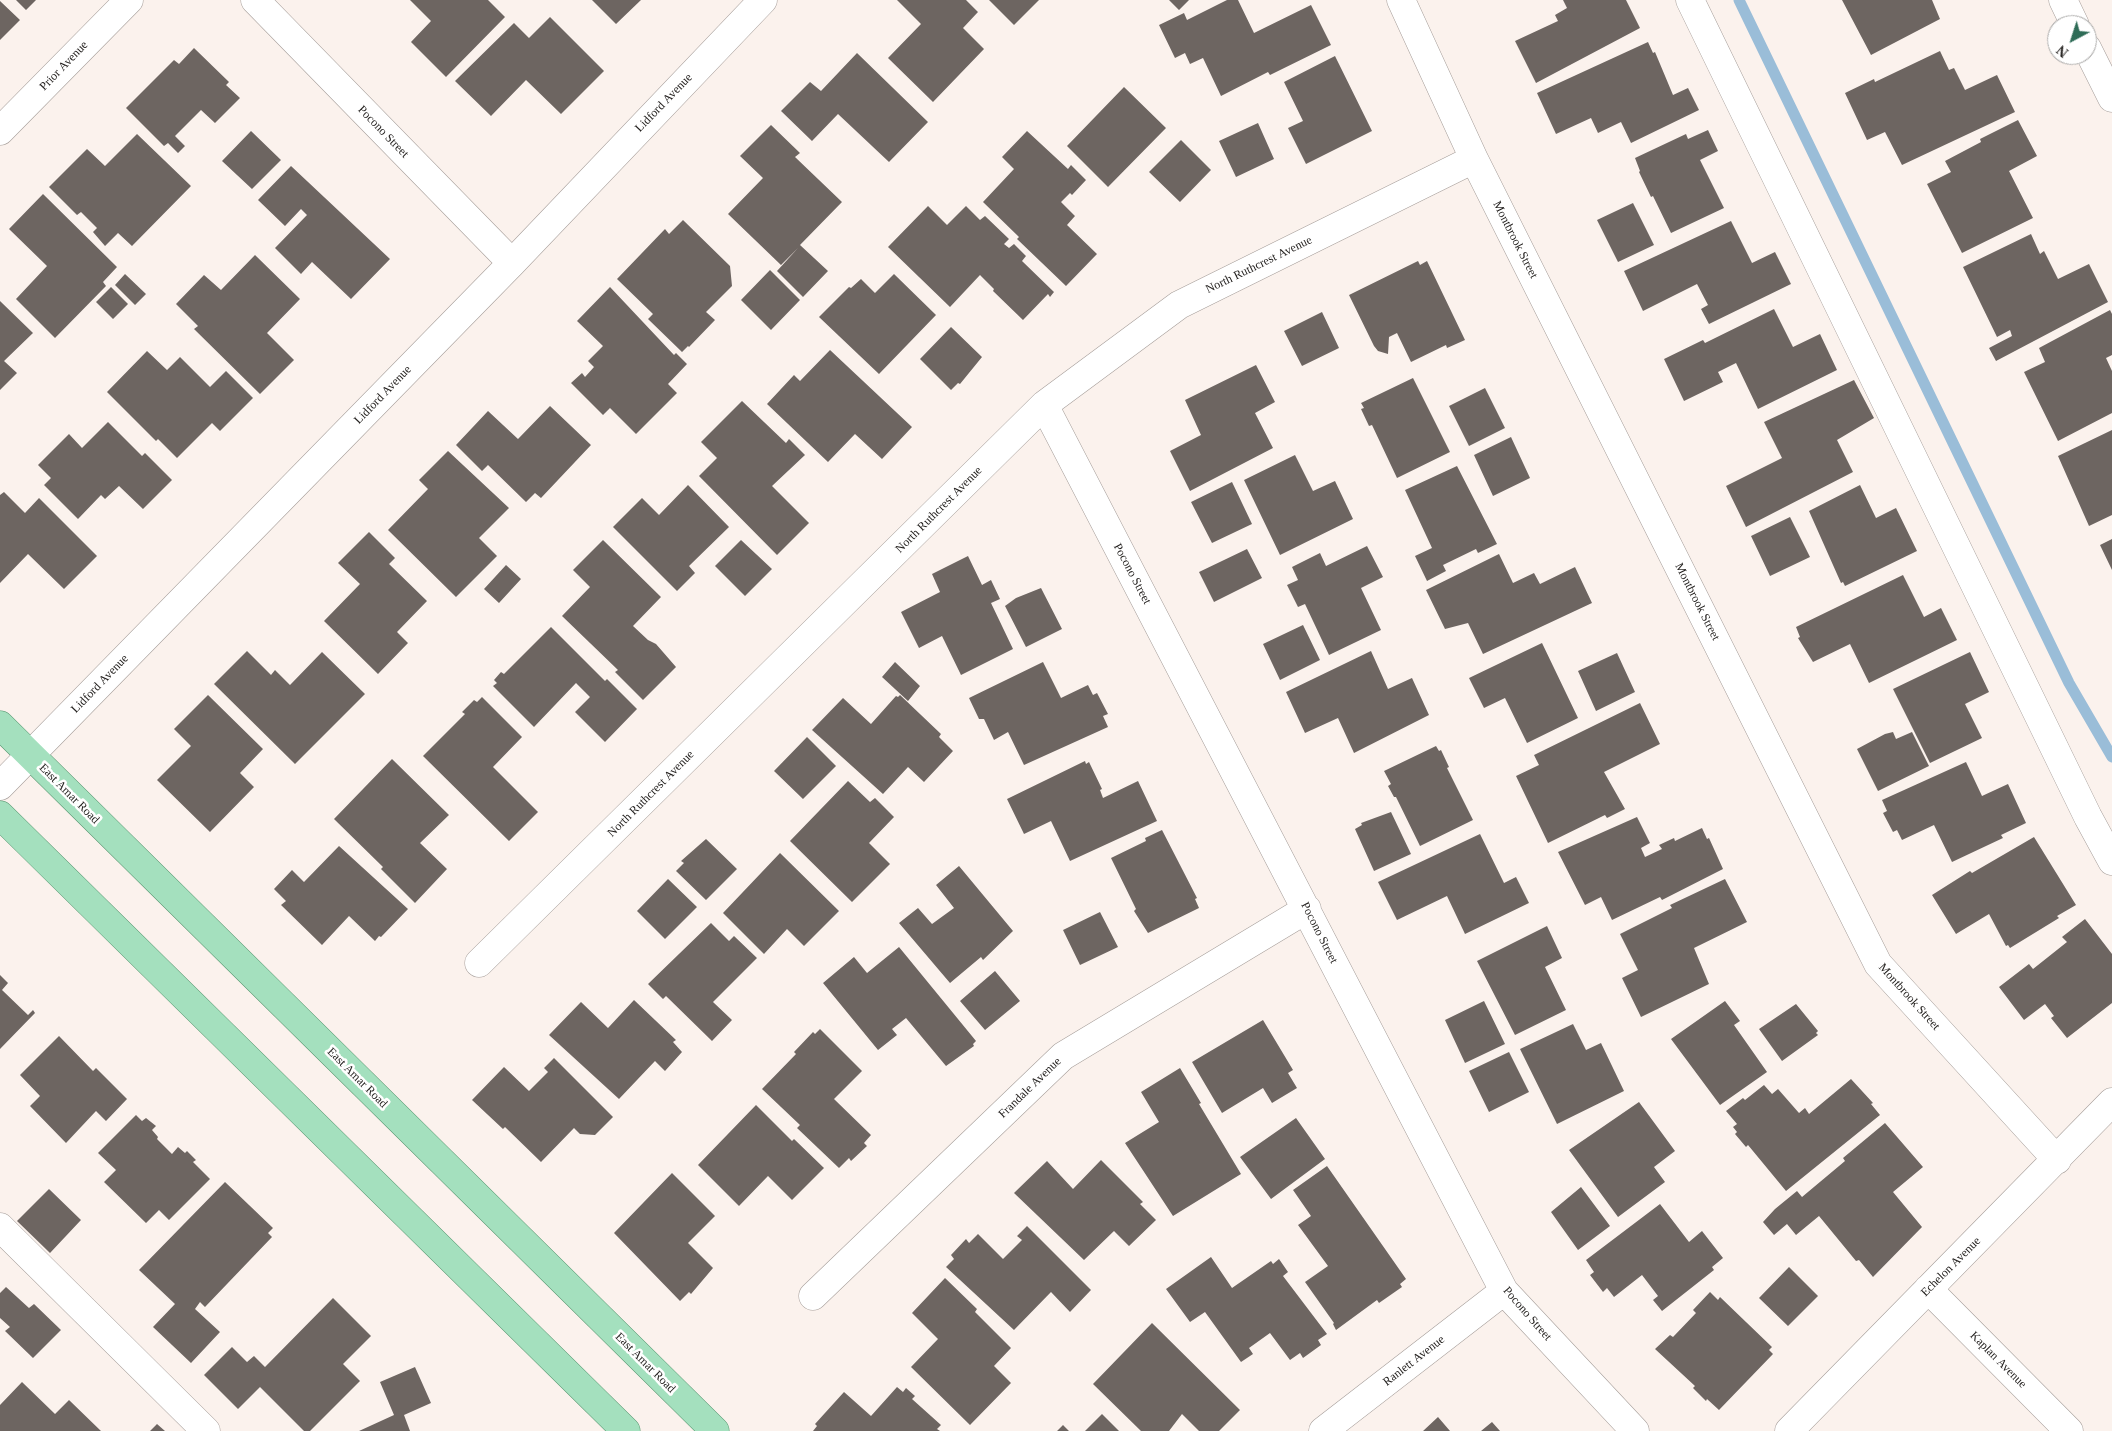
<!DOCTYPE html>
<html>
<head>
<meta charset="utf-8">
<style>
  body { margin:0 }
  #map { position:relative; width:2112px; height:1431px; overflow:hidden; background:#fbf2ed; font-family:"Times New Roman",serif }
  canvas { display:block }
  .north { position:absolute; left:2047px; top:15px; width:50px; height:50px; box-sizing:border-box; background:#fff; border:1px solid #a8a7a6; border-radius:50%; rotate:220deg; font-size:14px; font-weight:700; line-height:20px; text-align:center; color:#252220 }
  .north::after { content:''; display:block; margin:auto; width:18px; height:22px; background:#2f6c57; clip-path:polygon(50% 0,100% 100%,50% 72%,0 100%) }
</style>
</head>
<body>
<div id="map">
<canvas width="2112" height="1431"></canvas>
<div class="north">N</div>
</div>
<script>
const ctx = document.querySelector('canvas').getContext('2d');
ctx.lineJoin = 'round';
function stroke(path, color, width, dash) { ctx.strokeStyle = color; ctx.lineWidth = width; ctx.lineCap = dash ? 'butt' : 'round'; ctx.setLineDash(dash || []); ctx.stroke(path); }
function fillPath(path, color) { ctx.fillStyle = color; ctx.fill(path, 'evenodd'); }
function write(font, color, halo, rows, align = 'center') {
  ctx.font = font + ' "Times New Roman",serif'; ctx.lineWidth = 5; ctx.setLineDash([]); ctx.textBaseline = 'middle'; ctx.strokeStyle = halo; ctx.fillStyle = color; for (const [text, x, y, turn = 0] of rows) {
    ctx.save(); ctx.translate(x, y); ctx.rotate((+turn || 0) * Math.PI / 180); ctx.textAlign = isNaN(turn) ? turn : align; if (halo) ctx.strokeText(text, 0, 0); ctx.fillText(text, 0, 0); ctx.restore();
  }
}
stroke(new Path2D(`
  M1739,0L2069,683L2112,757`), '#9abdd8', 11);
fillPath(new Path2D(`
  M16,0H36L26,10Z
  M410,0H488L505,17L446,77L411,42L431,21Z
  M592,0H641L616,24Z
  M897,0H966L978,12L963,28L984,49L933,102L888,58L921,24Z
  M989,0H1039L1014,25Z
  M1169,0H1189L1179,10Z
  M1227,0H1238L1254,33L1311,5L1331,45L1270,75L1268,72L1221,96L1203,58L1190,64L1185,53L1175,58L1159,25L1184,13L1187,20Z
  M1563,0H1626L1640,28L1536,83L1515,41L1558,21L1555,15L1567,8Z
  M1842,0H1932L1940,19L1871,55Z
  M0,1L20,20L0,40Z
  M550,17L604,71L561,114L526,80L491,116L455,81L514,23L529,38Z
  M1648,42L1653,53L1655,52L1673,95L1688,88L1699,110L1631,143L1621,122L1598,133L1591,118L1556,134L1537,93Z
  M194,48L229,82L226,85L240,98L215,123L201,110L175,136L185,146L178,153L168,143L164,146L126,108L174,60L179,64Z
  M1940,51L1949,70L1954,68L1965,90L1997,75L2015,112L1902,165L1885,132L1867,140L1845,93L1874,79L1875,82Z
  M857,53L928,122L889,162L838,114L812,141L781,111L810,82L821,91Z
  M1335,56L1372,131L1306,164L1288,128L1303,121L1284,82Z
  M1124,87L1166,128L1108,187L1067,146Z
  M2018,120L2037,156L2009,171L2033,218L1962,253L1927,184L1951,172L1945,161L1981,142L1980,139Z
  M1258,123L1274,159L1236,177L1219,141Z
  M771,125L800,153L795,157L842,202L800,245L828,271L803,297L777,271L798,248L781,265L728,214L763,178L740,156Z
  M1708,130L1718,151L1700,160L1724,208L1671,233L1653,196L1651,197L1639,172L1640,171L1635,158L1686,134L1688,139Z
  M251,131L281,160L252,189L222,161Z
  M1027,131L1068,169L1071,165L1086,180L1072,195L1070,193L1061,202L1075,216L1067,225L1097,254L1066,286L1017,239L1019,237L983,202L1014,169L1002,157Z
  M137,134L191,186L132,246L118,233L105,246L93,232L97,228L81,212L77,215L49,187L87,149L105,166Z
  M1181,140L1211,170L1180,202L1149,172Z
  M291,166L390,259L351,299L312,262L301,274L275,248L307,215L301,209L285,226L258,200Z
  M43,194L117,267L103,282L106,286L55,338L16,299L47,266L9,229Z
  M1633,203L1654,245L1618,262L1597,220Z
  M928,206L947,225L966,206L980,220L985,216L1009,239L1004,244L1009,248L1014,244L1026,256L1022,261L1054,292L1050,297L1048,294L1023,320L993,291L994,289L980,275L950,307L888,247Z
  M683,220L730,266L732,286L706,312L715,320L689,347L688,346L682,352L648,319L653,314L617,279L665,229L669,234Z
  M1731,221L1752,263L1775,252L1791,284L1709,324L1701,309L1708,305L1697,284L1643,311L1624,271Z
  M2031,234L2040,254L2044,251L2058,279L2089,264L2108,302L1996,361L1989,348L2012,336L2010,330L1997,337L1963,267Z
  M255,255L300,299L267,333L294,360L260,394L194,329L198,326L176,304L204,275L221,290Z
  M1418,261L1420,265L1427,261L1465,340L1447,348L1446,345L1411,362L1397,333L1389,337L1388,354L1378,351L1374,346L1349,295Z
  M770,270L800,300L771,330L741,300Z
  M125,274L146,294L135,305L115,285Z
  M894,274L936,315L879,374L819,317L849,287L851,288L861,279L875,293Z
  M111,287L128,304L113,319L96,302Z
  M610,287L674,355L676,353L687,364L668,384L677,393L636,434L610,408L603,415L571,383L582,373L585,377L594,367L588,361L603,346L577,321Z
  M0,301L33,333L4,361L17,373L0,390Z
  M1774,309L1793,347L1820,334L1837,370L1758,409L1736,363L1718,372L1723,382L1684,401L1664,359L1703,340L1705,343Z
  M2110,310L2112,314V355L2106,358L2112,371V413L2058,441L2024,372L2045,362L2039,348Z
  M1322,312L1339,348L1302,366L1284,331Z
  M951,327L982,357L960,384L958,383L951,390L920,359Z
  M830,350L912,427L882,459L855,434L828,462L767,404L794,375L800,381Z
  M147,351L167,370L180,357L210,387L226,371L253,398L220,431L212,423L177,458L158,439L156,441L107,392Z
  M1256,365L1275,402L1255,413L1273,448L1190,491L1170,451L1201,435L1185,400Z
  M1413,378L1450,452L1397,478L1372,425L1369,426L1361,409L1364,408L1361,403Z
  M1854,380L1874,418L1837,440L1853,472L1746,527L1726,486L1782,458L1764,422Z
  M1485,388L1505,428L1469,446L1449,406Z
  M742,401L786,443L789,439L805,455L772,486L809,523L777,555L699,476L717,458L701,442Z
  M550,406L591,445L541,498L535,493L526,502L488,465L482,471L456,445L488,411L518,439Z
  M108,422L142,456L145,453L172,480L143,509L119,486L105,499L101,495L78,519L44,485L51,478L38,465L69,434L82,448Z
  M2112,430V515L2089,526L2058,456Z
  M1511,437L1530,478L1493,496L1474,455Z
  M448,451L509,508L479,538L497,556L456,597L388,530L428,489L419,480Z
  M1295,455L1313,491L1335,481L1353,519L1280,555L1244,480Z
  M1457,466L1497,544L1478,553L1476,549L1443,565L1446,571L1427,581L1415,556L1432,548L1405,490Z
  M1232,482L1252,524L1212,543L1191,502Z
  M688,485L729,527L689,566L695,573L677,591L613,527L642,498L659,515Z
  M1860,485L1876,518L1896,508L1917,551L1845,586L1843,582L1841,583L1809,511Z
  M4,492L25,513L39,498L97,556L64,589L28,554L0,583V495Z
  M1790,517L1810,557L1770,576L1751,536Z
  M369,532L395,558L389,564L427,601L397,632L408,643L378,674L324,621L360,584L338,563Z
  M2112,539V570L2100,545Z
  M603,540L661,597L633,626L648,640L656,644L676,667L643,700L615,672L618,670L562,616L590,587L573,570Z
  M741,540L772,569L745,596L715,566Z
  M1367,546L1383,577L1361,588L1381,630L1329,655L1305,604L1298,607L1287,585L1298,580L1292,567L1320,553L1326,566Z
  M1247,549L1262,578L1214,602L1199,572Z
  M1499,554L1513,583L1534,573L1540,584L1575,567L1592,603L1483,654L1468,623L1445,629L1426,590Z
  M968,556L982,585L991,580L1000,599L991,603L1013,649L961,675L942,636L919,648L901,612L940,592L932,574Z
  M506,565L521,579L499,603L484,589Z
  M1903,575L1924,617L1941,608L1957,640L1869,683L1850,644L1813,662L1798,638L1800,637L1796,627Z
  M1041,588L1062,629L1026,647L1005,606L1016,598Z
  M1303,625L1320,660L1280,680L1263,644Z
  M551,627L605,681L607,679L637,709L605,742L575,712L590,697L576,683L534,727L493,686L497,683L494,680L501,672L504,674Z
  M1542,643L1578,718L1527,743L1505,698L1484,708L1469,678Z
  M247,651L271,675L275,670L290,685L322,652L365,694L295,764L214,684Z
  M1371,651L1388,689L1412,678L1429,715L1354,753L1338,718L1305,733L1286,692Z
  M1970,652L1989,692L1965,704L1982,738L1930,763L1893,689Z
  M1617,653L1635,692L1596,711L1578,671Z
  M895,662L920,686L908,701L882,677Z
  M1043,662L1061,698L1088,685L1093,695L1097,693L1108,714L1103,716L1108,727L1024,765L1008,732L994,740L984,719H979L969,698Z
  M208,695L263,749L240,773L254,787L210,832L157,780L191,746L174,729Z
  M900,695L941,734L939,737L953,751L924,782L908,767L883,794L812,730L843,698L871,724L896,696L898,697Z
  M482,697L522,737L493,767L538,812L509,841L423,756L465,714L462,712L474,700L477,702Z
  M1640,703L1660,744L1604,772L1625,809L1607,818L1605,815L1548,843L1516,776L1539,765L1534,755Z
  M1893,732L1896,739L1912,732L1929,766L1878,791L1857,749L1885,734Z
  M807,737L836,766L803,799L774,771Z
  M1436,746L1439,751L1441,750L1449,767L1447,768L1473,820L1420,846L1396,797H1394L1388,786L1391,784L1384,771Z
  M392,759L449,815L420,843L447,869L415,903L381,869L383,867L334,819Z
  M1085,761L1086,764L1089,762L1102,789L1100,790L1103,798L1138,781L1157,821L1070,861L1051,821L1024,834L1007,799Z
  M1966,762L1982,796L2008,784L2026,823L2001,835L2003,838L1952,862L1934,825L1902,840L1897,830L1893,832L1883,813L1887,811L1882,800Z
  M848,781L870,802L875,798L894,817L869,843L890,864L852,902L790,841Z
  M1391,812L1411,854L1374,871L1355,829L1362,825L1361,823Z
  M1637,817L1650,843L1641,848L1645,857L1662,849L1659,845L1674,838L1675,841L1702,828L1707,839L1709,838L1723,869L1662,900L1660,897L1612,920L1601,897L1585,905L1558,852Z
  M1162,830L1197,898L1195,899L1199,908L1148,933L1134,911L1136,909L1111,858L1146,841L1145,838Z
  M1480,834L1504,883L1516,877L1529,903L1465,934L1447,896L1397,920L1378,882Z
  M2034,837L2076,905L2057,916L2059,918L2010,948L2008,945L2006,946L1989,914L1956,934L1932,895L1970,871L1972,873Z
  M706,839L737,869L706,900L676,871L684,863L681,861Z
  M339,846L408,909L381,937L379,936L375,941L349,916L322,945L281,905L286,901L274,889L292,870L304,882Z
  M780,853L839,911L804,946L787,929L764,954L723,913Z
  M959,866L1013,931L983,960L981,957L950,983L899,923L918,908L932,924L954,908L936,885Z
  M668,879L697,907L665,939L637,911Z
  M1725,879L1747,922L1694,948L1709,984L1641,1017L1622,978L1638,970L1620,934L1672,908L1670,905Z
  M1100,912L1118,947L1080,965L1063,930Z
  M2085,919L2112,954V1003L2067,1038L2051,1018L2054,1016L2045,1004L2024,1020L1999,987L2029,964L2033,969L2067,942L2062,937Z
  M711,923L729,941L734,936L757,958L713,1002L732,1020L712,1041L666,996L663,999L648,984Z
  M1547,926L1562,958L1545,967L1566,1010L1515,1035L1477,961Z
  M899,947L976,1041L973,1044L974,1046L946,1066L906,1018L892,1029L897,1035L878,1050L823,983L854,957L867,973Z
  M995,971L1020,1001L985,1030L960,1001Z
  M0,975L8,983L2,990L28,1015L33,1010L35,1013L0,1049Z
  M634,1000L676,1040L673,1042L682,1052L665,1071L655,1061L619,1099L549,1035L581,1002L608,1028Z
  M1484,1001L1505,1044L1465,1063L1445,1020Z
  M1725,1001L1740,1021L1734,1025L1767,1072L1720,1105L1671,1039Z
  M1796,1004L1818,1031L1816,1033L1818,1035L1782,1061L1759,1029Z
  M1263,1020L1293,1070L1288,1073L1297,1088L1272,1103L1263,1088L1222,1113L1192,1062Z
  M1573,1024L1586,1050L1601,1043L1624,1091L1557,1124L1520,1049Z
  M820,1029L862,1071L834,1099L871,1135L864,1143L867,1146L851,1161L849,1158L839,1168L797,1128L800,1125L762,1089L796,1054L794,1052L813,1032L815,1034Z
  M59,1036L93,1071L96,1068L127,1099L106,1121L96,1111L66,1143L30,1106L40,1096L20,1075Z
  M1509,1052L1529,1092L1489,1112L1469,1071Z
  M554,1058L613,1117L595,1135L580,1134L574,1128L541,1162L505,1127L503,1129L472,1100L504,1067L529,1091L548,1072L544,1068Z
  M1180,1068L1201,1103L1199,1104L1241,1174L1173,1216L1125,1143L1159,1122L1141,1092Z
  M1851,1079L1873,1103L1871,1104L1880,1115L1786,1191L1748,1145L1746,1147L1735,1134L1737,1132L1733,1127L1737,1124L1726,1111L1743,1098L1745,1100L1764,1085L1772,1094L1778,1089L1799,1113L1805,1108L1809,1114Z
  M1639,1102L1675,1151L1654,1167L1665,1182L1618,1217L1569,1150Z
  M756,1105L792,1141L794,1139L824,1168L792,1200L768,1176L739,1206L698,1165Z
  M136,1115L142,1121L146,1118L156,1126L152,1130L158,1137L157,1139L172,1154L178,1147L185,1153L187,1151L196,1160L193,1162L210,1179L169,1220L159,1210L146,1223L104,1182L116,1170L98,1153Z
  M1296,1118L1325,1159L1271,1199L1240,1157Z
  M1885,1123L1923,1167L1893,1192L1922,1227L1873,1277L1859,1260L1856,1261L1819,1216L1796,1235L1787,1224L1774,1235L1763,1222L1775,1209L1797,1191L1802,1197L1845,1161L1843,1158Z
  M1101,1160L1143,1202L1140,1204L1156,1220L1129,1246L1114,1231L1084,1260L1014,1193L1047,1161L1073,1189Z
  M1327,1166L1406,1279L1400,1284L1402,1287L1379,1303L1377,1300L1336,1330L1333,1324L1334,1323L1305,1282L1328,1266L1298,1225L1311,1216L1293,1190Z
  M672,1173L715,1216L688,1243L713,1268L691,1294L689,1292L680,1301L614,1233Z
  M225,1182L273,1228L268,1233L272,1237L205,1307L200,1302L195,1309L220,1332L191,1363L153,1327L175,1304L139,1270Z
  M1581,1187L1610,1226L1578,1250L1551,1212Z
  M49,1189L81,1220L50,1253L17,1221Z
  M1660,1204L1689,1242L1702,1231L1723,1258L1712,1267L1714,1270L1662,1311L1653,1300L1658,1296L1642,1275L1614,1297L1607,1288L1603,1292L1590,1275L1594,1272L1586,1260Z
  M1027,1226L1091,1290L1070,1312L1051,1292L1014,1330L946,1267L954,1259L951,1255L966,1239L969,1243L978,1234L1003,1259L1022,1240L1017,1236Z
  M1211,1257L1232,1288L1271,1261L1273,1264L1279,1259L1288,1272L1283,1276L1327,1334L1318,1340L1321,1345L1303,1358L1300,1353L1290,1360L1270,1333L1249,1348L1253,1354L1241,1362L1205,1312L1190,1322L1166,1289Z
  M1789,1267L1818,1296L1788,1326L1759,1298Z
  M945,1278L977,1309L975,1312L1011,1348L994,1366L1011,1383L970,1425L911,1367L938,1339L912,1313Z
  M6,1287L29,1308L34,1304L61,1330L33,1358L5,1331L10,1327L0,1318V1293Z
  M1710,1292L1718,1300L1720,1297L1772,1347L1769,1350L1773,1354L1719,1410L1707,1399L1706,1401L1693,1388L1695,1386L1655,1349L1670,1335L1673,1337L1696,1313L1693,1310Z
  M333,1298L371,1336L343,1364L360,1381L310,1431H304L260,1387L238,1409L204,1375L232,1347L247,1362L254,1356L265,1367Z
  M1152,1323L1240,1410L1219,1431H1199L1182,1414L1169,1431H1141L1093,1384Z
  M415,1367L431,1403L404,1415L410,1431H359L394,1415L380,1382Z
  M22,1382L55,1414L69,1400L101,1431H0V1405Z
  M897,1387L903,1392L906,1388L915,1396L912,1399L941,1425L937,1429L940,1431H813L817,1426L815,1424L844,1392L871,1416Z
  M1102,1414L1119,1431H1085Z
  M1438,1417L1450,1431H1423Z
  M1492,1422L1500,1431H1481Z
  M157,1424L165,1431H150Z
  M1063,1425L1069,1431H1057Z`), '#6d6561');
const minor = new Path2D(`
  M255,0L512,263
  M1401,0L1474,159L1878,964L2057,1160
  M1690,0L2088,817L2112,861
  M2063,0L2075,25
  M2087,48L2112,98
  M0,131L129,0
  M1044,405L1504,1291L1635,1431
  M0,786L512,263L763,0
  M479,963L1044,405L1179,305L1474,159
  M0,1227L206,1431
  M1928,1289L2069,1431
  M813,1296L1063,1056L1307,909
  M1323,1431L1504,1291
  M1789,1431L2112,1102`);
const major = new Path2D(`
  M0,725L715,1431
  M0,815L626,1431`);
stroke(minor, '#a59d99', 29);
stroke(major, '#51906a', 29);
stroke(minor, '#fff', 28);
stroke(major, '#a4e0be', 28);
write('12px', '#252220', '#fff', [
  ["Prior Avenue",64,66,-46],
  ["Lidford Avenue",664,103,-46],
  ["Pocono Street",383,132,46],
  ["Montbrook Street",1515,240,63],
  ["North Ruthcrest Avenue",1259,265,-26],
  ["Lidford Avenue",383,395,-46],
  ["North Ruthcrest Avenue",939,510,-45],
  ["Pocono Street",1132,574,62],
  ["Montbrook Street",1697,602,63],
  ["Lidford Avenue",100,684,-46],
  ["East Amar Road",69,794,45],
  ["North Ruthcrest Avenue",651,794,-45],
  ["Pocono Street",1319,933,63],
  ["Montbrook Street",1909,997,48],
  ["East Amar Road",357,1078,45],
  ["Frandale Avenue",1030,1088,-44],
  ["Echelon Avenue",1951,1267,-45],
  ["Pocono Street",1527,1314,49],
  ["Kaplan Avenue",1998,1360,45],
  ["Ranlett Avenue",1414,1361,-38],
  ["East Amar Road",645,1363,45]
]);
</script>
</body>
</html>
